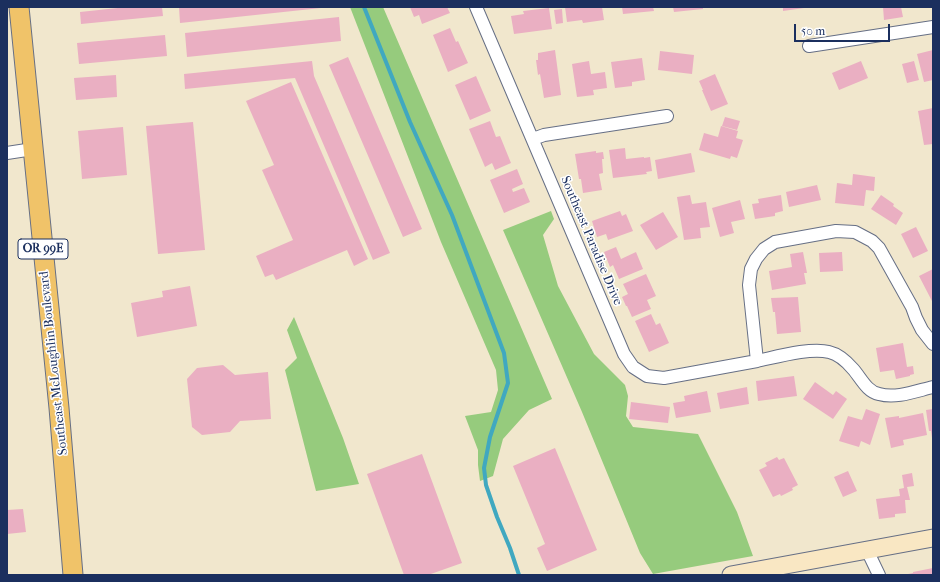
<!DOCTYPE html>
<html>
<head>
<meta charset="utf-8">
<style>
  body { margin:0 }
  #map { position:relative; width:940px; height:582px; overflow:hidden; background:#f1e7cd; font-family:"IM FELL French Canon",serif }
  canvas { display:block }
  .frame { position:absolute; inset:0; border:8px solid #1b2f5e; pointer-events:none }
  .scale { position:absolute; left:794px; top:24px; width:96px; height:18px; box-sizing:border-box; border:2px solid #1b2f5e; border-top:0; padding-left:5px; font-size:12px; line-height:14px; white-space:nowrap; color:#1b2f5e; -webkit-text-stroke:3px #fff; paint-order:stroke }
</style>
</head>
<body>
<div id="map">
<canvas width="940" height="582"></canvas>
<div class="frame"></div>
<div class="scale">50 m</div>
</div>
<script>
const ctx = document.querySelector('canvas').getContext('2d');
ctx.lineJoin = 'round';
function fillPath(path, color) { ctx.fillStyle = color; ctx.fill(path, 'evenodd'); }
function stroke(path, color, width, dash) { ctx.strokeStyle = color; ctx.lineWidth = width; ctx.lineCap = dash ? 'butt' : 'round'; ctx.setLineDash(dash || []); ctx.stroke(path); }
function write(font, color, halo, rows, align = 'center') {
  ctx.font = font + ' "IM FELL French Canon",serif'; ctx.lineWidth = 3; ctx.setLineDash([]); ctx.textBaseline = 'middle'; ctx.strokeStyle = halo; ctx.fillStyle = color; for (const [text, x, y, turn = 0] of rows) {
    ctx.save(); ctx.translate(x, y); ctx.rotate((+turn || 0) * Math.PI / 180); ctx.textAlign = isNaN(turn) ? turn : align; if (halo) ctx.strokeText(text, 0, 0); ctx.fillText(text, 0, 0); ctx.restore();
  }
}
fillPath(new Path2D(`
  M350,7H383L552,399L529,410L503,439L493,476L480,481L478,465V450L465,416L491,412L498,390L496,370L441,242Z
  M551,211L554,219L543,235L558,286L594,354L625,385L628,396L626,416L633,427L698,434L737,512L753,556L653,574L640,553L582,412L503,230Z
  M294,317L343,438L359,484L316,491L285,370L297,358L287,330Z`), '#96cb7d');
stroke(new Path2D(`
  M364,7L410,122L452,215L504,353L508,383L490,437L484,468L486,485L497,517L510,548L519,575`), '#40a8c0', 4);
fillPath(new Path2D(`
  M127,7H162L163,16L81,24L80,12Z
  M179,7H320L321,8L180,23Z
  M410,7H447L450,13L422,24L419,15L414,17Z
  M565,7H602L604,20L583,23L582,20L567,22Z
  M622,7H653L654,11L623,14Z
  M673,7H703V9L674,12Z
  M783,7H803L804,8L783,11Z
  M883,7H901L903,17L884,20Z
  M549,8L552,29L514,34L511,16L524,14L523,11Z
  M562,9L563,23L556,24L554,10Z
  M339,17L341,41L187,57L185,33Z
  M450,28L456,42L458,41L468,63L448,72L433,35Z
  M165,35L167,56L79,64L77,43Z
  M555,50L561,95L544,98L540,74L538,75L536,60H538V53Z
  M933,50V80L924,82L917,54Z
  M660,51L694,55L692,74L658,70Z
  M348,57L422,229L403,237L329,65Z
  M642,58L645,80L632,82V86L615,88L611,62Z
  M312,61L314,76L390,253L373,260L295,78L185,89L184,74Z
  M589,61L591,74L605,72L607,88L593,90L594,95L577,97L572,64Z
  M861,61L868,78L839,90L832,73Z
  M914,61L919,80L907,83L902,64Z
  M715,74L728,104L711,111L702,90H703L699,81Z
  M116,75L117,97L76,100L74,78Z
  M476,76L491,111L470,120L455,85Z
  M291,82L368,259L354,266L347,250L276,280L273,274L265,277L256,256L293,240L262,170L274,165L246,101Z
  M933,108V144L924,145L918,111Z
  M725,117L740,121L737,130L722,126Z
  M490,121L496,137L500,136L511,163L495,170L492,163L485,167L469,129Z
  M193,122L205,250L158,254L146,126Z
  M721,126L738,131L736,138L743,140L737,158L731,156L730,159L699,150L704,133L718,137Z
  M123,127L127,175L82,179L78,131Z
  M625,148L626,159L644,157V158L650,157L652,171L646,172L647,174L613,178L609,150Z
  M596,151V153L603,152L604,159H602L603,173L599,174L602,190L583,193L581,179H579L575,154Z
  M691,153L695,172L658,179L655,160Z
  M517,169L523,184L512,189L513,192L524,188L530,202L504,213L490,180Z
  M853,174L875,177L874,191L866,190L864,206L835,203L837,183L852,185Z
  M817,185L821,200L789,207L786,192Z
  M690,195L692,204L706,202L710,227L700,228L701,238L684,240L677,197Z
  M781,195L783,211L775,213V216L755,219L752,204L759,203L758,199Z
  M881,195L894,204L893,206L903,213L896,225L871,209Z
  M740,200L745,219L731,222L734,233L720,237L712,208Z
  M620,211L622,216L626,214L633,231L608,240L606,234L597,237L592,221Z
  M663,212L678,237L656,250L640,225Z
  M916,227L928,251L913,258L901,234Z
  M616,247L621,259L636,252L643,269L619,279L613,265L610,267L604,252Z
  M803,252L807,273H804L806,284L772,290L769,271L792,267L790,254Z
  M842,252L843,271L820,272L819,253Z
  M933,269V303L919,276Z
  M646,274L656,296L647,300L651,309L632,317L627,306H626L622,297L628,294L623,284Z
  M190,286L197,326L137,337L131,303L163,297L162,291Z
  M798,297L801,332L777,334L775,312H773L771,298Z
  M651,314L656,325L660,323L669,343L649,352L635,321Z
  M903,343L907,367L913,366L914,374L910,375V376L896,379L894,370L880,372L876,348Z
  M223,365L235,375L268,372L271,419L240,421L230,432L202,435L192,427L187,379L197,368Z
  M794,376L797,396L758,401L756,381Z
  M815,382L833,395L836,391L847,399L833,419L803,399Z
  M747,387L749,404L720,409L717,393Z
  M707,391L711,412L676,418L673,403L685,401L684,396Z
  M631,402L670,407L668,423L629,419Z
  M866,409L880,414L870,445L861,441L859,447L839,441L848,416L862,420Z
  M933,409V438H932L931,431H929L926,410Z
  M923,413L927,435L903,440L904,445L891,448L885,418L899,416V418Z
  M555,448L597,550L547,571L537,548L545,544L513,466Z
  M422,454L462,563L428,575H404L367,474Z
  M777,457L779,460L784,458L798,485L792,488L793,490L781,496L780,494L773,497L759,470L767,466L765,463Z
  M848,471L857,491L843,497L834,477Z
  M912,473L914,486L907,487L910,500H905L906,513L895,514V517L879,519L876,499L900,496L899,489L904,488L902,475Z
  M23,509L26,532L7,534V510Z
  M933,568V575H908V574L913,573V572Z`), '#eaafc2');
const street = new Path2D(`
  M476,7L624,354L633,367L647,376L664,378L757,361
  M809,46L933,27
  M533,139L544,135L667,116
  M7,153L33,149
  M933,344L922,330L916,318L912,307L879,248L872,241L855,232L836,231L775,242L764,249L756,259L751,269L749,285L757,361C776,357 811,347 829,352C838,354 847,362 853,369C861,378 867,392 879,394C896,399 916,391 933,387
  M867,550L879,575`);
const secondary = new Path2D(`
  M731,575L933,538`);
const primary = new Path2D(`
  M19,7L59,408L73,575`);
stroke(street, '#666f85', 14);
stroke(secondary, '#666f85', 19);
stroke(primary, '#666f85', 21);
stroke(street, '#fff', 12);
stroke(secondary, '#f9e7c3', 17);
stroke(primary, '#f0c369', 19);
for (const [x, y, w] of [
  [43,249,50]
]) { const box = new Path2D(); box.roundRect(x - w / 2, y - 10, w, 20, 3); ctx.fillStyle = '#fff'; ctx.fill(box); stroke(box, '#1b2f5e', 1); }
write('bold 12px', '#1b2f5e', null, [
  ["OR 99E",43,249]
]);
write('13px', '#1b2f5e', '#fff', [
  ["Southeast Paradise Drive",591,241,67],
  ["Southeast McLoughlin Boulevard",54,363,-96]
]);
</script>
</body>
</html>
